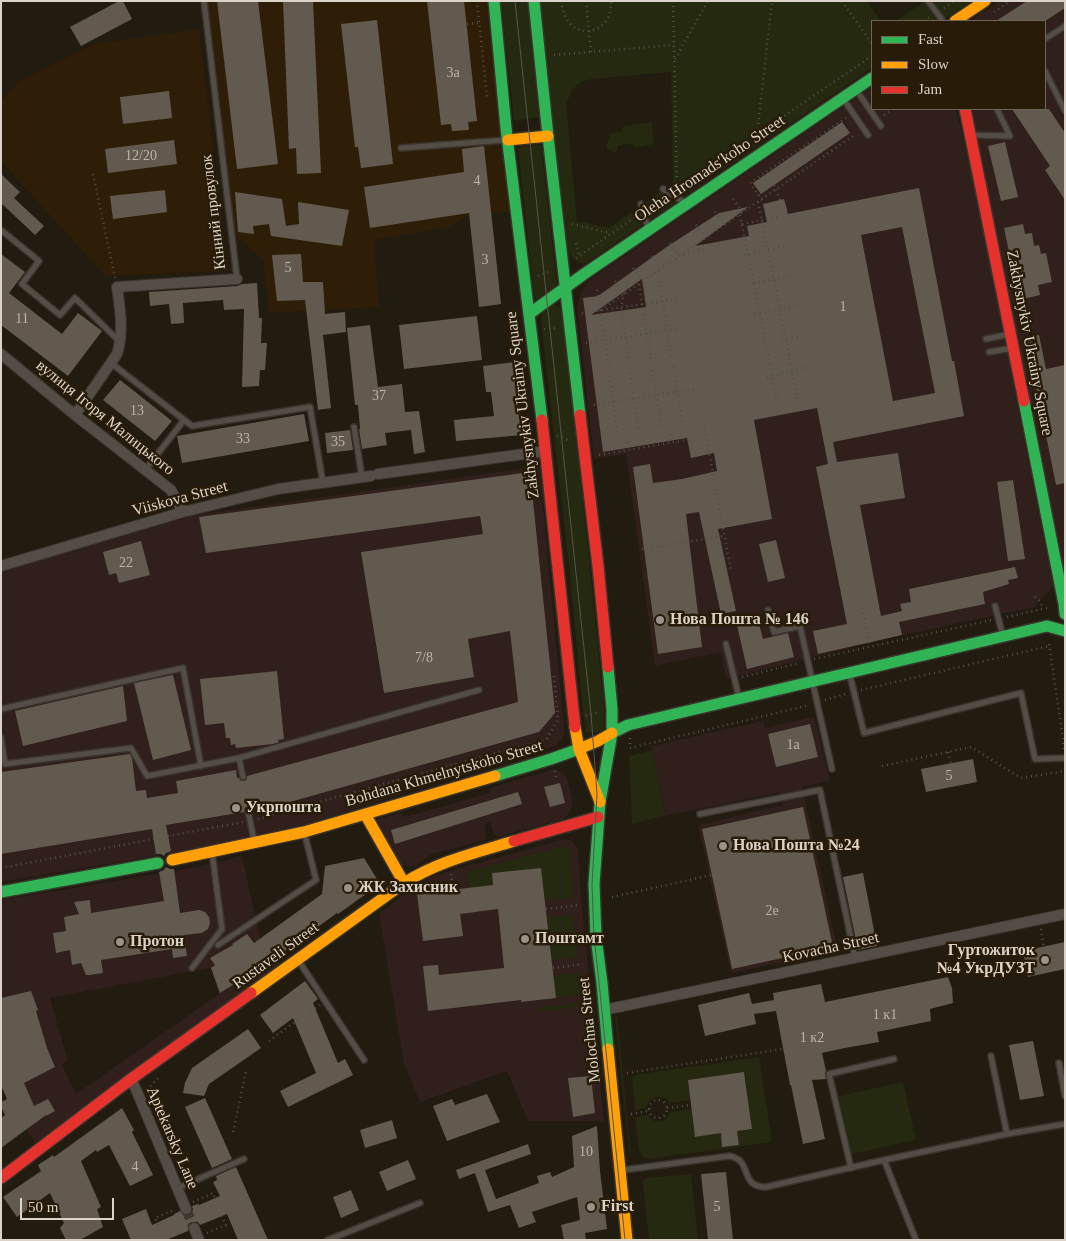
<!DOCTYPE html>
<html>
<head>
<meta charset="utf-8">
<style>
  body { margin:0 }
  #map { position:relative; width:1066px; height:1241px; overflow:hidden; background:#211b10; font-family:"Times New Roman",serif }
  canvas { display:block }
  .frame { position:absolute; inset:0; border:2px solid #dcd3c8; pointer-events:none }
  .legend { position:absolute; left:871px; top:20px; width:175px; height:90px; box-sizing:border-box; background:#281c09; border:1px solid #706555; margin:0; padding:6px 9px; list-style:none; font-size:15px; color:#dcd3c8 }
  .legend li { display:flex; align-items:center; gap:10px; height:25px }
  .legend b { width:25px; border:1px solid #706555 }
  .scale { position:absolute; left:20px; top:1198px; width:94px; height:22px; box-sizing:border-box; border:2px solid #dcd3c8; border-top:0; padding-left:6px; font-size:15px; line-height:18px; white-space:nowrap; color:#dcd3c8; -webkit-text-stroke:4px #281c09; paint-order:stroke }
</style>
</head>
<body>
<div id="map">
<canvas width="1066" height="1241"></canvas>
<div class="frame"></div>
<ul class="legend">
<li><b style="height:6px;background:#30b455"></b>Fast</li>
<li><b style="height:6px;background:#ff9f0a"></b>Slow</li>
<li><b style="height:6px;background:#e5322d"></b>Jam</li>
</ul>
<div class="scale">50 m</div>
</div>
<script>
const ctx = document.querySelector('canvas').getContext('2d');
ctx.lineJoin = 'round';
function fillPath(path, color) { ctx.fillStyle = color; ctx.fill(path, 'evenodd'); }
function stroke(path, color, width, dash) { ctx.strokeStyle = color; ctx.lineWidth = width; ctx.lineCap = dash ? 'butt' : 'round'; ctx.setLineDash(dash || []); ctx.stroke(path); }
function write(font, color, halo, rows, align = 'center') {
  ctx.font = font + ' "Times New Roman",serif'; ctx.lineWidth = 5; ctx.setLineDash([]); ctx.textBaseline = 'middle'; ctx.strokeStyle = halo; ctx.fillStyle = color; for (const [text, x, y, turn = 0] of rows) {
    ctx.save(); ctx.translate(x, y); ctx.rotate((+turn || 0) * Math.PI / 180); ctx.textAlign = isNaN(turn) ? turn : align; if (halo) ctx.strokeText(text, 0, 0); ctx.fillText(text, 0, 0); ctx.restore();
  }
}
fillPath(new Path2D(`
  M999,1H1065V576L972,109H1045V21H970Z
  M872,87V109H956L974,185L1053,586L1035,607L902,635L726,679L721,652L655,666L626,454L594,459L577,307L580,295L586,285L594,277Z
  M539,466L564,725V734L562,739L555,746L306,824L219,845L1,882V571L196,515Z
  M814,717L830,781L802,787L838,951L731,973L698,825L783,805L780,792L665,816L652,746L763,721L765,728Z
  M555,769L562,772L567,778L573,804L570,812L564,819L497,837L493,833L490,822L485,823L486,835L485,840L432,854L416,866L411,867L401,865L376,821L378,819L400,813L405,817L489,793L492,787Z
  M565,839L572,841L578,848L581,898L604,1121H528L507,1071L420,1102L404,1064L379,913L411,889L425,880L438,874Z
  M242,856L260,938L281,966L35,1143L7,1099L1,1087V900L198,867ZM211,968L219,994L76,1094L62,1065L68,1061L50,998Z`), '#301f1a');
fillPath(new Path2D(`
  M205,1H486L509,212L469,215L449,227L374,240L379,307L269,313L263,260L235,235Z
  M199,29L228,271L105,276L1,161V101L18,82L94,44Z`), '#2e1e07');
fillPath(new Path2D(`
  M501,1H527L539,117L514,121Z
  M539,1H867L881,21H872V68L586,263C577,265 572,258 568,251ZM671,72L673,183L609,228L577,221L566,103C570,97 572,87 580,83C583,81 588,80 592,79Z
  M925,1H972L941,21H896Z
  M652,122L654,144L635,148L633,143L618,146L616,153L606,148L610,134L623,131V126Z
  M541,145L557,285L537,299L534,297L518,147Z
  M552,305C564,306 564,317 565,327L604,706V729L602,731L588,733L586,732L583,713L569,567L541,322L542,313Z
  M653,750L665,816L632,824L629,756Z
  M563,846L571,849L573,898L545,900L541,868L492,873L493,885L469,888L466,872Z
  M573,915L577,957L552,960L547,917Z
  M579,973L581,994L556,998L553,976Z
  M582,1002V1006L539,1012V1008Z
  M617,1016L631,1156L630,1157L615,1017Z
  M759,1057L772,1142L649,1159L642,1156L639,1150L635,1117L647,1115C655,1125 666,1124 671,1112L692,1109L695,1137L721,1133L723,1147L739,1145L737,1131L752,1129L745,1073L688,1080L691,1100L670,1103C662,1093 650,1095 646,1108L635,1110L632,1077L634,1075Z
  M903,1082L916,1140L852,1154L839,1096Z
  M691,1174L698,1240H649L643,1183L644,1179L646,1178Z`), '#24290f');
fillPath(new Path2D(`
  M119,1H123L132,19L81,46L70,27Z
  M217,1H258L278,164L237,169Z
  M283,1H313L321,173L297,174L296,148L289,149Z
  M427,1H464L477,121L468,122L469,130L452,131L451,124L441,125Z
  M1027,1H1065V8L1045,21H996Z
  M377,20L393,164L361,168L358,147H355L341,24Z
  M169,91L172,118L123,124L120,97Z
  M1012,109H1049L1065,133V200L1045,170L1050,166Z
  M842,122L850,133L761,194L753,183Z
  M174,140L177,164L108,173L105,149Z
  M1005,142L1018,197L1001,201L988,146Z
  M484,146L501,304L479,307L469,213L370,228L364,187L464,172L462,149Z
  M1,174L20,192L14,198L44,226L35,235L1,203Z
  M919,188L952,361H954L964,416L833,442L837,462L898,453L905,498L860,505L881,616L902,611L900,604L911,602L909,589L1015,567L1018,578L1008,580L1009,584L983,592L985,604L899,622L902,635L818,654L813,631L847,624L816,467L828,464L817,408L754,420L772,519L718,529L736,611L721,614L699,512L686,514L702,647L658,654L633,467L650,464L653,483L682,479L717,471L714,453L691,458L687,438L603,452L583,298L598,296L668,246L719,213L748,207L695,246L749,236L747,226L767,222L763,204L784,199L788,214ZM902,227L935,393L893,401L861,235ZM642,279L646,307L591,315Z
  M165,190L167,212L113,219L110,196Z
  M235,192L282,199L286,226L299,224L298,202L349,210L342,246L271,236L269,224L253,226L254,234L238,232Z
  M1023,224L1025,234L1032,233L1034,246L1039,245L1041,254L1046,253L1052,282L1038,285L1040,295L1019,300L1004,228Z
  M1,254L25,272L9,293L62,334L78,313L102,331L68,376L1,325Z
  M301,254L303,282H323L325,314L345,312L346,332L323,335L331,408L318,410L305,300L277,301L272,255Z
  M257,283L259,318H262L261,343H267L265,370H260L259,386L242,387L244,309L224,310L223,300L183,303L184,323L171,324L169,304L150,306L149,292L237,286L242,284Z
  M477,316L482,360L404,369L399,325Z
  M370,325L378,387L402,384L405,412L419,411L425,452L414,454L411,430L385,433L387,445L362,449L359,429H360L358,405H355L347,328Z
  M1039,335L1046,369L1065,365V483L1056,485L1026,337Z
  M515,362L522,435L456,441L454,420L494,416L491,392H486L483,366Z
  M120,380L172,421L155,441L103,400Z
  M304,414L309,441L182,463L177,436Z
  M350,430L353,450L327,453L325,433Z
  M530,472L555,713L539,732L272,807L252,810L251,808L248,807L245,808L244,812L166,825L171,851L166,853L164,856L161,854H156L152,829L1,854V772L130,754L132,758L136,791L146,790L147,798L178,793L176,781L236,770L237,778H239L241,781H244L247,779V776L518,702L510,631L468,639L474,677L384,693L361,552L483,534L480,516L206,553L199,517Z
  M1013,480L1025,559L1008,561L997,482Z
  M776,540L785,578L768,582L759,544Z
  M141,541L150,575L119,583L116,573L109,575L103,552Z
  M758,620L763,639L788,633L794,657L747,669L737,625Z
  M277,671L284,739L278,740L279,742L273,744L236,748L235,744L231,745L230,738H226L224,723L205,725L200,679Z
  M173,675L191,750L153,760L134,683Z
  M123,686L127,721L23,746L15,711Z
  M810,724L818,757L776,767L768,734Z
  M973,759L977,782L926,792L921,769Z
  M560,783L565,803L550,807L544,787Z
  M518,792L522,804L395,844L391,830Z
  M803,807L833,947L732,969L702,829Z
  M364,858L380,884L338,914L337,913L275,958L220,993L211,968L215,965L210,958L233,945L232,944L247,934L254,943L322,894L325,866Z
  M166,867L170,869H174L180,913L199,910L205,912L209,917L210,923L208,929L202,933L184,935L187,956L173,958L172,949L101,960L103,973L89,975H86L81,963L72,965L70,950L56,953L53,933L66,931L64,917L79,914L74,902L90,900L91,913L164,901L159,872L164,870Z
  M541,868L556,998L521,1002V1000L428,1011L423,966L438,965L439,975L504,968L498,909L460,914L463,936L423,941L417,894L493,885L492,873Z
  M863,873L877,946L858,950L843,877Z
  M1065,942V969L1028,977L1023,951Z
  M948,977L952,988L953,1003L930,1009L931,1021L877,1032L879,1042L845,1048L822,1053L826,1071L825,1073L826,1079L812,1080L825,1139L803,1144L791,1085H790L776,1011L754,1014L756,1024L705,1036L698,1005L749,993L752,1004L774,1000L773,993L821,984L825,1002Z
  M305,981L318,999L313,1003L338,1063L345,1059L353,1075L288,1107L280,1091L316,1073L293,1018L273,1033L260,1015Z
  M31,991L38,1010L36,1011L47,1048L55,1067L24,1083L34,1106L48,1099L55,1111L46,1116V1115L1,1148V1118L5,1115L1,1107V1102L7,1099L1,1085V998Z
  M248,1029L261,1048L209,1084L204,1096L183,1093L185,1083L192,1068Z
  M1033,1041L1044,1096L1020,1100L1009,1045Z
  M744,1072L752,1129L737,1131L739,1145L722,1147L721,1133L695,1137L688,1080Z
  M591,1076L595,1113L573,1117L568,1078Z
  M487,1094L500,1122L447,1141L433,1106L452,1099L455,1105Z
  M205,1098L232,1159L212,1168L185,1107Z
  M122,1108L134,1130L132,1132L153,1175L130,1186L109,1145L97,1152L96,1150L81,1161L101,1207L97,1209L103,1227L80,1240H66L60,1228L64,1223L50,1193L17,1217L3,1197L41,1171L38,1165L53,1155L54,1157Z
  M392,1120L397,1138L365,1148L360,1130Z
  M597,1126L600,1171L607,1229L585,1233L586,1240H564L561,1225L580,1220L577,1197L532,1212L536,1222L519,1228L510,1205L488,1212L475,1173L459,1179L456,1170L528,1144L531,1154L485,1170L496,1199L539,1183L537,1176L550,1172L552,1177L574,1167L572,1136Z
  M408,1160L416,1179L387,1191L379,1172Z
  M236,1167L268,1240H238L227,1214L200,1225L198,1222H192L188,1224V1231L166,1240H131L122,1219L146,1209L152,1225L174,1215V1214L180,1211L185,1216L189,1215L193,1210L192,1206L198,1204L199,1205L220,1196L213,1182L217,1180L216,1176Z
  M726,1172L733,1240H708L701,1174Z
  M351,1190L359,1210L341,1218L333,1197Z`), '#625a4e');
stroke(new Path2D(`
  M186,1209L194,1228`), '#3d372c', 10, [10, 5]);
const lane = new Path2D(`
  M204,1L237,279
  M928,1L943,21
  M1045,39L1065,26
  M1045,71L1065,111
  M857,91L881,126
  M844,100L868,135
  M973,135L1010,136L997,109
  M401,148L505,140
  M663,189L684,202
  M641,204L648,228
  M1,230L39,261L22,284L60,315L75,298L119,341
  M986,339L1010,334
  M989,352L1013,348
  M111,363L192,426L310,407L323,483
  M354,427L362,477
  M146,469L184,420
  M995,606L1003,636
  M768,610L774,632L800,626L832,769
  M726,644L739,698
  M850,676L864,733L1021,693L1035,759L1065,758
  M1,709L183,668L201,766
  M1,738L5,764L131,748L147,776L239,758
  M243,777L239,758L479,690
  M248,811L254,840
  M700,814L820,790L855,958
  M218,945L316,880L305,835
  M298,960L364,1060
  M192,968L222,929L212,852
  M991,1056L1007,1134
  M1059,1063L1065,1096
  M884,1160L916,1240
  M851,1168L829,1074L894,1059
  M623,1170L729,1156C754,1160 738,1187 766,1187L884,1160L1007,1134L1065,1124
  M178,1188L244,1159
  M328,1240L420,1203`);
const street = new Path2D(`
  M1,354L75,415L171,490L183,512
  M75,415L117,354C124,332 120,309 117,287L237,279
  M378,474L546,451
  M1,566L183,512L278,489L371,476
  M604,1010L1065,914
  M131,1079L138,1094L186,1209
  M194,1228L199,1240`);
const fast = new Path2D(`
  M494,1L506,128L542,420
  M534,1L548,136L580,415
  M529,314L584,274L872,78
  M1024,401L1064,604L1065,614
  M608,667L612,709V733L600,802L594,884L596,937L602,983L608,1049
  M612,733L628,725L1047,626L1065,631
  M495,776L551,759L579,749
  M1,892L158,863`);
const slow = new Path2D(`
  M955,21L985,1
  M508,140L548,136
  M575,727L579,749L600,802
  M579,749L598,741L612,733
  M365,814L404,883
  M172,860L304,832L495,776
  M251,993L404,883C439,861 475,853 514,841
  M608,1049L627,1240`);
const jam = new Path2D(`
  M965,109L1024,401
  M580,415L598,566L608,667
  M542,420L575,727
  M514,841L598,817
  M1,1178L131,1079L251,993`);
stroke(lane, '#39342c', 8);
stroke(street, '#39342c', 12);
stroke(fast, '#39342c', 14);
stroke(slow, '#39342c', 14);
stroke(jam, '#39342c', 14);
stroke(new Path2D(`
  M477,1L487,97
  M561,1C566,46 614,36 611,1
  M586,1L591,52
  M673,1L677,188
  M842,1L872,44
  M944,8L954,1
  M994,12L1010,1
  M924,21L931,16
  M467,24L479,23
  M554,55L674,45
  M675,59L708,1
  M884,115L893,109
  M759,134L758,126L772,1
  M93,174L115,278
  M774,185L780,200
  M677,189L872,56
  M733,199L743,213
  M762,200L752,186L751,182L846,118
  M758,202L798,400
  M650,207L664,198
  M715,212L725,225
  M740,215L765,339
  M572,224L610,233
  M742,224L778,217
  M696,225L706,238
  M576,243L579,255
  M670,243L680,256L709,248
  M744,255L784,246
  M652,256L661,268
  M576,258L637,216
  M676,259L678,266
  M633,268L643,281
  M658,271L671,356
  M538,276L551,271
  M615,281L624,294L621,307L629,363
  M639,284L651,360
  M749,284L791,276
  M597,290L609,366
  M601,310L856,134
  M582,313L678,299
  M755,315L796,305
  M544,329L556,328
  M782,341L803,336
  M586,343L683,328
  M767,349L777,403
  M673,366L683,425
  M652,370L662,429
  M630,373L639,433
  M610,376L618,436
  M767,377L809,367
  M594,405L694,389
  M704,425L731,571
  M670,434L671,442
  M557,436L571,441
  M627,442L628,449
  M599,455L686,440
  M642,549L724,536
  M1035,597L1040,601L1043,609
  M862,608L870,647
  M1007,617L1051,607
  M1049,644L1063,739L1064,749
  M814,659L992,620
  M742,677L799,663
  M861,690L1049,646
  M825,700L846,694
  M586,716L598,712
  M630,738V748L810,705
  M948,752L951,764
  M882,766L971,747L1021,778L1065,771
  M555,771L556,778
  M258,819L481,757L546,740L558,720L554,676
  M168,836L243,822
  M1,868L154,839
  M451,874L453,890
  M612,897L712,875
  M546,909L578,905
  M1041,929L1044,947
  M553,968L583,964
  M311,1011L320,1005
  M269,1041L299,1019
  M627,1073L783,1049
  M147,1090L159,1077
  M649 1109a9 9 0 1 1 18 0a9 9 0 1 1-18 0Z
  M667,1108L691,1105
  M631,1114L649,1111
  M233,1132L246,1072
  M193,1202L213,1193L216,1201
  M158,1225L155,1218L174,1210
  M207,1233L226,1225L222,1216
  M645,1239V1240`), '#555048', 2.5, [1, 4]);
stroke(lane, '#534d45', 5);
stroke(street, '#534d45', 10);
stroke(fast, '#30b455', 11);
stroke(slow, '#ff9f0a', 11);
stroke(jam, '#e5322d', 11);
stroke(new Path2D(`
  M515,1L591,714L597,794L592,885L594,937L599,982L625,1240`), '#59544d', 1);
for (const [x, y, r, color] of [
  [660,620,5,"#9b9388"],
  [236,808,5,"#9b9388"],
  [723,846,5,"#9b9388"],
  [348,888,5,"#9b9388"],
  [525,939,5,"#9b9388"],
  [120,942,5,"#9b9388"],
  [1045,960,5,"#9b9388"],
  [591,1207,5,"#9b9388"]
]) { const dot = new Path2D(); dot.arc(x, y, r, 0, 2 * Math.PI); ctx.fillStyle = color; ctx.fill(dot); stroke(dot, '#281c09', 2); }
write('14px', '#beb5aa', null, [
  ["3а",453,73],
  ["12/20",141,156],
  ["4",477,181],
  ["3",485,260],
  ["5",288,268],
  ["1",843,307],
  ["11",22,319],
  ["37",379,396],
  ["13",137,411],
  ["33",243,439],
  ["35",338,442],
  ["22",126,563],
  ["7/8",424,658],
  ["1а",793,745],
  ["5",949,776],
  ["2е",772,911],
  ["1 к1",885,1015],
  ["1 к2",812,1038],
  ["10",586,1152],
  ["4",135,1167],
  ["5",717,1207]
]);
write('16px', '#dcd3c8', '#281c09', [
  ["Oleha Hromadsʹkoho Street",710,169,-34],
  ["Кінний провулок",214,212,-97],
  ["Zakhysnykiv Ukrainy Square",1029,343,79],
  ["Zakhysnykiv Ukrainy Square",523,405,-97],
  ["вулиця Ігоря Малицького",105,418,39],
  ["Viiskova Street",180,499,-15],
  ["Bohdana Khmelnytskoho Street",444,774,-16],
  ["Kovacha Street",831,948,-12],
  ["Rustaveli Street",276,956,-36],
  ["Molochna Street",590,1030,-96],
  ["Aptekarsky Lane",172,1138,67]
]);
write('bold 16px', '#dcd3c8', '#281c09', [
  ["Нова Пошта № 146",670,620],
  ["Укрпошта",246,808],
  ["Нова Пошта №24",733,846],
  ["ЖК Захисник",358,888],
  ["Поштамт",535,939],
  ["Протон",130,942],
  ["Гуртожиток",1035,951,"right"],
  ["№4 УкрДУЗТ",1035,969,"right"],
  ["First",601,1207]
], 'left');
</script>
</body>
</html>
